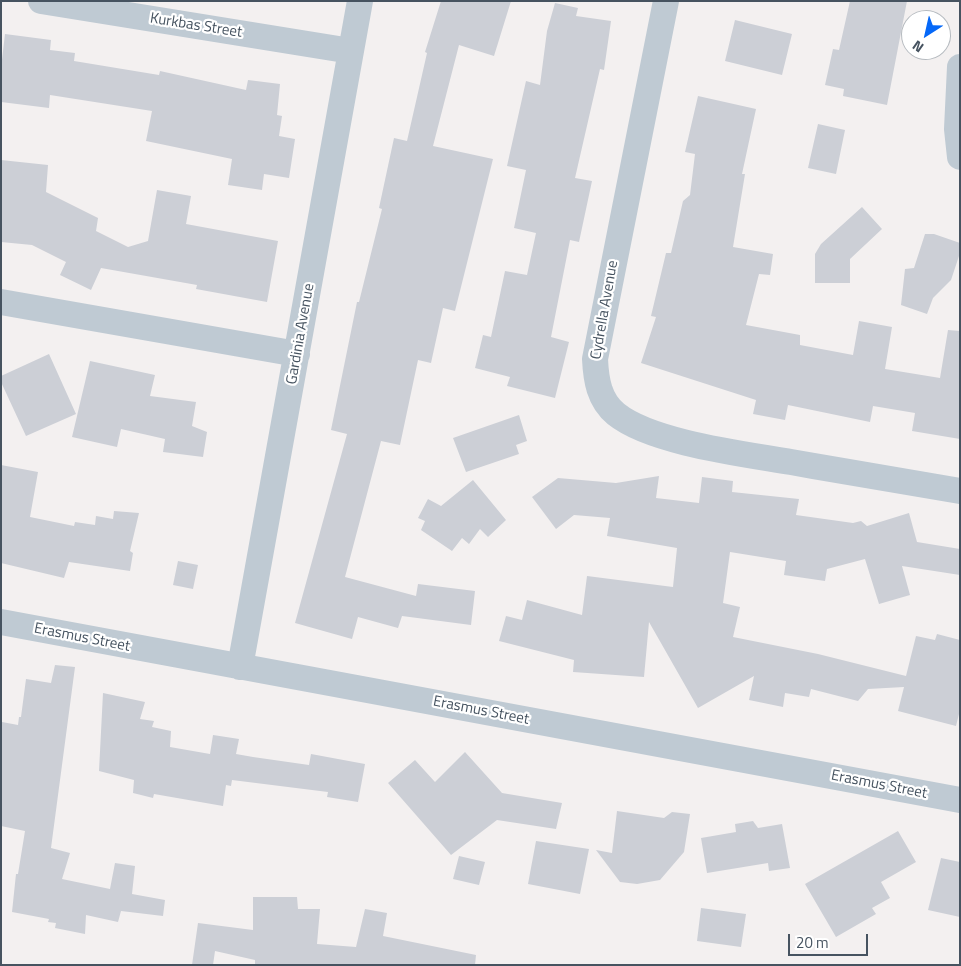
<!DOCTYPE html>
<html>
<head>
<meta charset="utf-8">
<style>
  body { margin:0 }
  #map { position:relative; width:961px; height:966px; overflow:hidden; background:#f3f0f0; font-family:"Titillium Web",sans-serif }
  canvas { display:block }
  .frame { position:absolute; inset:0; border:2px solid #465360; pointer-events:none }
  .north { position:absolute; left:901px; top:10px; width:50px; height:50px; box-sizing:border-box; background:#fff; border:1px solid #b5babf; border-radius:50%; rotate:215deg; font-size:14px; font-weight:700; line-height:20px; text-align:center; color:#465360 }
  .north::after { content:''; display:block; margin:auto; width:18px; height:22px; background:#0568f8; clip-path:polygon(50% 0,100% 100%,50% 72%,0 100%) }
  .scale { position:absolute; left:788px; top:934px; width:80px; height:22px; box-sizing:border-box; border:2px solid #465360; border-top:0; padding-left:6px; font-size:15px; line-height:18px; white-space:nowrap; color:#465360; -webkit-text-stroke:4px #fff; paint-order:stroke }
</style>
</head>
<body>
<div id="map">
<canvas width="961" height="966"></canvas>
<div class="frame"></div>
<div class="north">N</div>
<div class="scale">20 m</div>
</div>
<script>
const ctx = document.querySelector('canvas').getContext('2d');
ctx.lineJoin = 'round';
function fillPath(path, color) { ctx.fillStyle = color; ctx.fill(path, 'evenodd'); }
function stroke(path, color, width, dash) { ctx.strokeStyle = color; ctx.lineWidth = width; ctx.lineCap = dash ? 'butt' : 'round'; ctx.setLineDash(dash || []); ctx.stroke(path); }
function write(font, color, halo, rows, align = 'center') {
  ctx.font = font + ' "Titillium Web",sans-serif'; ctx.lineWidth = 4.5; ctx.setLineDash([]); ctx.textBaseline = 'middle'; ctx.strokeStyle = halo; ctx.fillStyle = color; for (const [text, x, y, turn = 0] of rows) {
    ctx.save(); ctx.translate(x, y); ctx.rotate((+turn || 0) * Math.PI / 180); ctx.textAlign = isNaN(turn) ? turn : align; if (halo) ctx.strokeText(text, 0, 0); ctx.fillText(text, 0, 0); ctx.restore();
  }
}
fillPath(new Path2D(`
  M441,1H511L494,56L459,45L433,146L493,159L455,311L443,308L431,363L418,360L400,445L381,441L345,577L416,596L418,584L475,591L471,625L402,616L398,628L358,617L352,639L295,623L347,434L331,430L357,302H359L382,209L379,208L394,138L407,141L427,53L425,52Z
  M850,1H907L887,105L843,96L844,89L825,85L833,49L839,50Z
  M555,3L578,8L576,16L611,21L604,70L600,69L575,178L592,181L579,242L570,240L551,337L569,342L555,398L507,386L510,377L475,368L483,335L491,337L505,271L527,275L536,233L514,228L526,170L507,166L526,81L540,85L547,31Z
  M735,20L792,34L782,75L725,61Z
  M5,34L51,40L50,50L75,53L74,61L159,75L160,71L246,90L248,80L280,84L277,115L282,116L279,136L295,139L289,178L264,174L262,190L228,185L232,159L146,141L152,111L50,95L49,108L1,102V68Z
  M698,96L756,109L742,174H745L733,247L773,254L770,275L759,274L746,325L800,335V345L853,355L859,321L892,327L885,369L940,378L948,330L960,331V439L912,431L915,413L873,406L870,422L788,405L785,420L753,414L756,400L641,363L656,317L651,316L666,253H671L683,201L690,195L695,154L685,152Z
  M818,124L845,130L836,174L808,168Z
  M1,160L48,165L46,192L98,218L96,231L128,247L148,241L157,190L191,196L186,224L278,241L267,302L196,289L197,285L101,268L91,290L60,275L66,262L32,245L1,242Z
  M862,207L882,229L850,259V283H815V254L821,244Z
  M925,234H934L960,243V253L951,280L933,298L927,314L901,305L905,269L914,268Z
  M49,354L76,414L26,436L1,382V376Z
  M90,361L155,375L150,396L196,402L192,426L207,432L203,457L163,452L165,439L121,429L117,447L72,437Z
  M519,415L527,441L516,445L519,454L466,472L453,438Z
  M1,465L38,472L30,517L74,526L75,522L95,525L96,516L113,519L114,511L139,513L130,551L133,553L130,571L69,562L64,578L1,563Z
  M659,476L656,498L699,503L702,477L733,481L732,492L799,499L796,515L853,523L861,521L867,526L909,513L917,542L960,549V575L902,566L910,595L879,604L865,559L827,569L825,581L784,575L786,561L730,552L723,603L740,607L733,637L818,654L906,676L916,636L935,640L937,634L960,640V710L956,726L898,711L904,687L868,689L858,701L811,689L809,697L785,693L783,707L749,700L754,676L698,708L649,622L644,677L573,672L574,660L499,641L506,616L522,620L527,600L582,615L587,576L673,587L677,548L607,536L610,518L574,515L556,529L532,497L558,478L616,483Z
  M473,480L506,520L488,537L480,529L469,544L462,538L452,551L421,530L425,521L418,518L428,499L441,506Z
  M178,561L198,565L193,589L173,585Z
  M55,665L75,667L51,848L70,853L62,879L110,889L115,863L135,866L132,894L165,900L163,916L121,911L118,922L86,915L85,934L55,928L56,923L48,922L49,919L12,912L16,874H18L25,831L1,826V726L2,722L18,725L19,717H21L26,679L51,683Z
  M103,693L145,702L140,719L154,721L152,727L171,731L170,747L210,754L213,735L239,739L236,754L253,757L309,765L311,754L365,764L358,802L327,797L328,792L232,780L231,786L226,785L223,806L154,794L153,798L133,793L134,780L99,771Z
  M465,752L502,793L562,803L556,829L497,820L451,855L388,783L415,760L435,782Z
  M617,811L664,818L672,812L690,814L684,852L660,880L637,884L620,882L596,850L612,853Z
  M753,821L758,828L782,824L790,868L769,871L768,863L707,873L701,838L736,832L735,824Z
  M898,831L916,862L881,882L890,898L872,908L876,914L836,937L805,884Z
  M536,841L589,849L580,894L528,884Z
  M459,856L485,862L479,885L453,879Z
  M941,858L960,862V917L928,910Z
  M253,897H297L298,909H320L317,944L356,947L365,909L387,913L383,936L476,955L475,965H255V960L215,951L213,965H192L198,923L253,930Z
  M701,908L746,914L741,947L697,941Z`), '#cccfd6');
stroke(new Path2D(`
  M41,1L351,51
  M666,1L595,359C596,380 599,400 616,414C652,443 745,454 791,462C847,472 903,481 960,491
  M960,67L957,129L960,157
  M1,302L297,354
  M1,622L960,800
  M240,667L360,1`), '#bfcad3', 26);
write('15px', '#465360', '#fff', [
  ["Kurkbas Street",196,26,9],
  ["Cydrella Avenue",605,310,-80],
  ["Gardinia Avenue",301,334,-80],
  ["Erasmus Street",82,638,11],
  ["Erasmus Street",481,711,11],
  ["Erasmus Street",879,785,11]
]);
</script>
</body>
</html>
